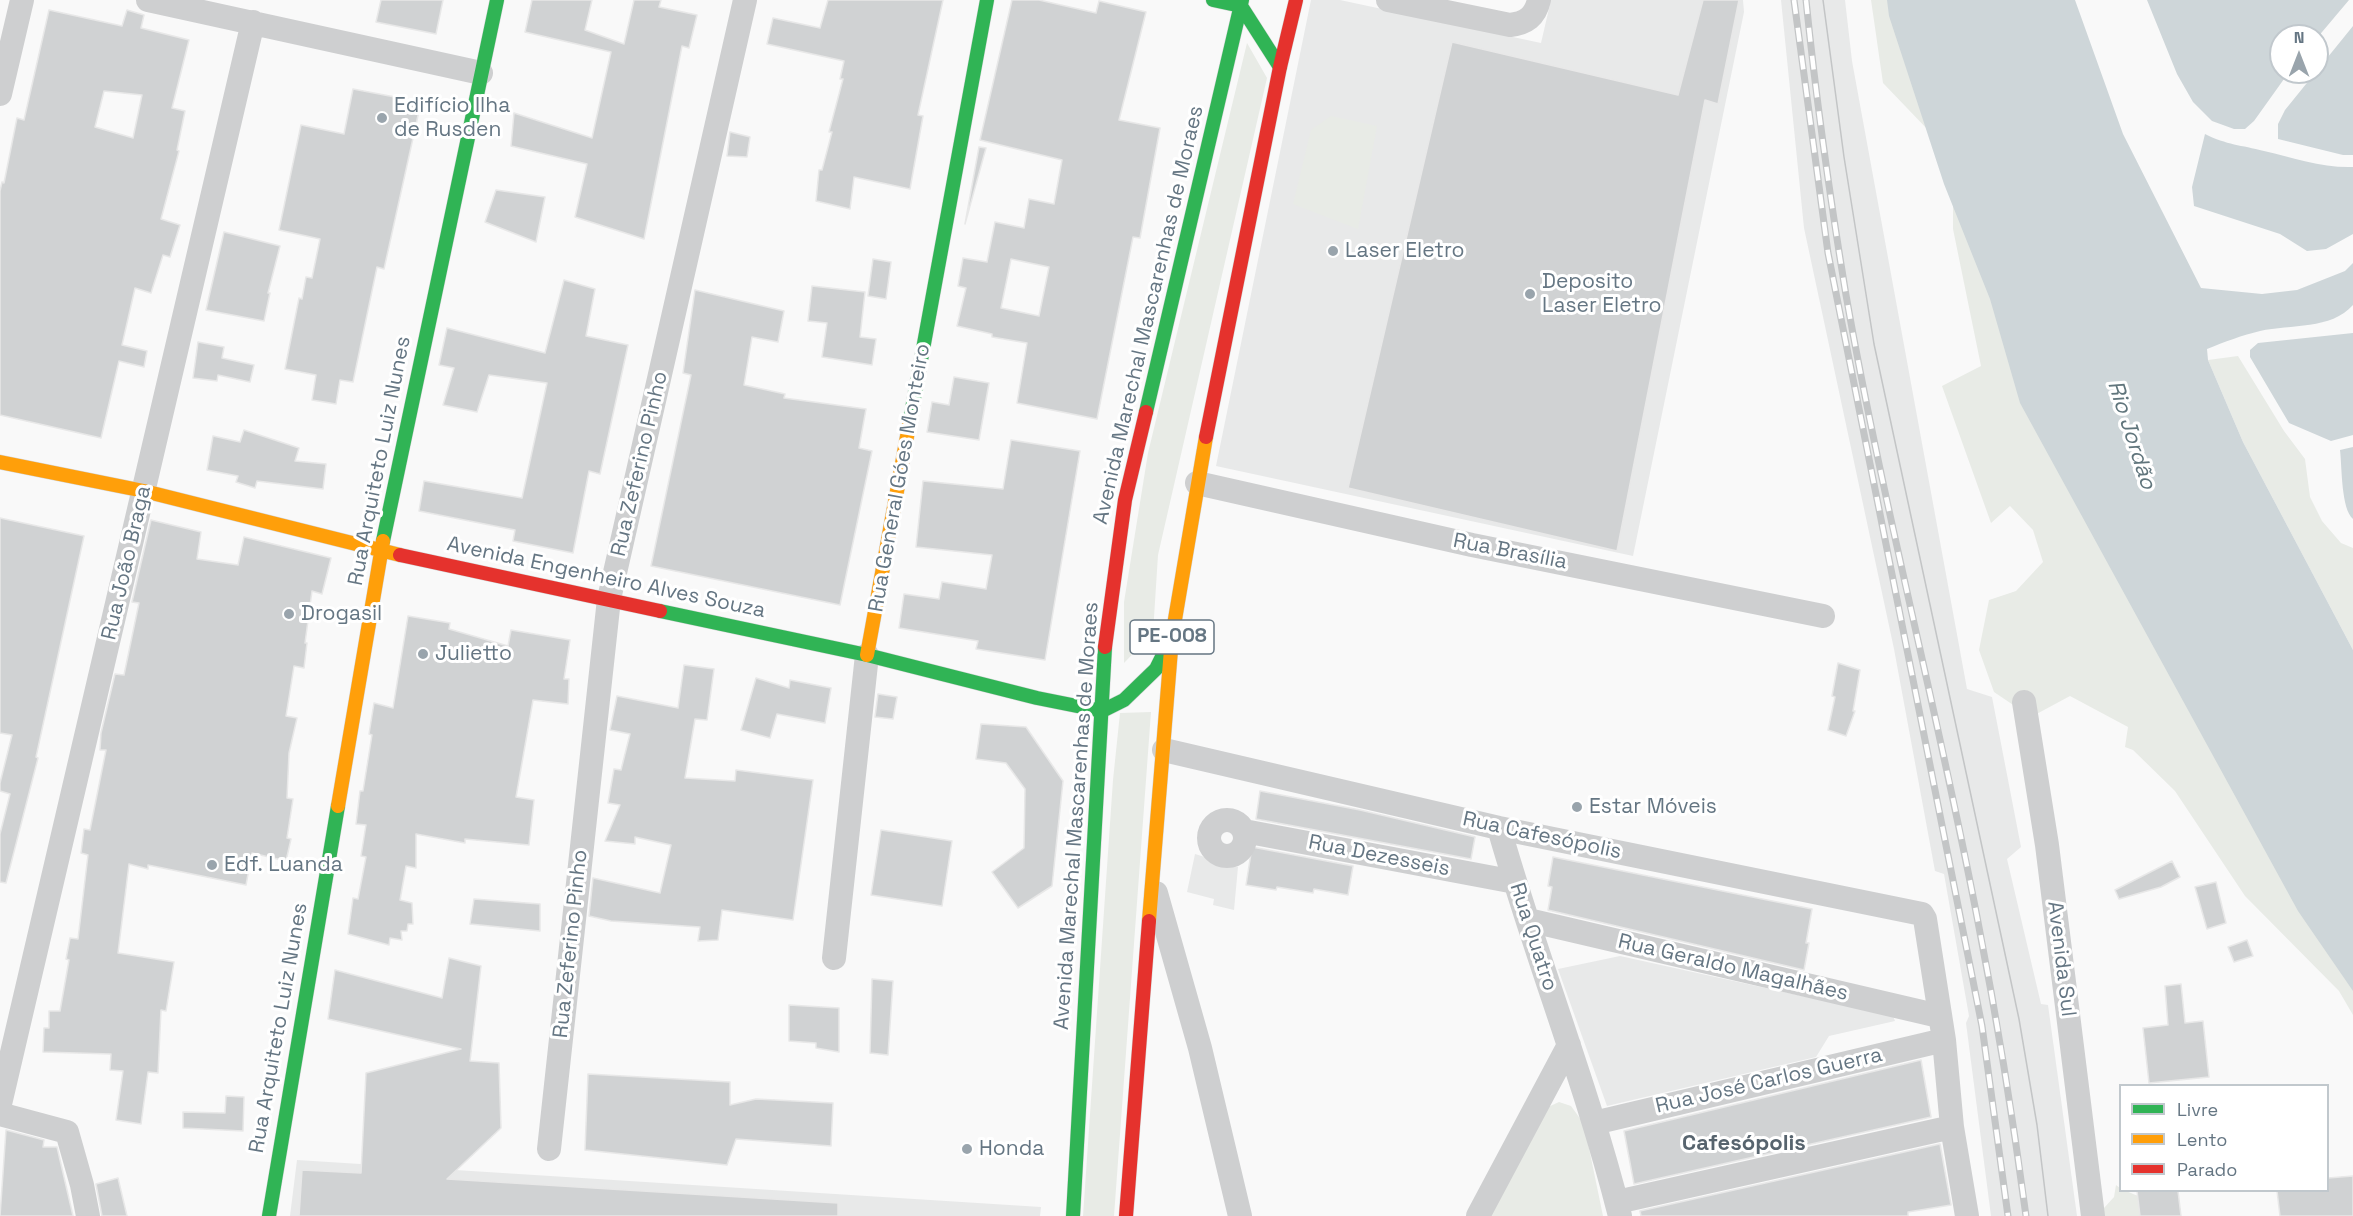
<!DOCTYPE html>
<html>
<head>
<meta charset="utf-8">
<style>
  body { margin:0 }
  #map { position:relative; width:2353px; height:1216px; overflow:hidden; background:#f9f9f9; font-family:"Space Grotesk",sans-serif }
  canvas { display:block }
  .legend { position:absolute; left:2119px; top:1084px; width:210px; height:108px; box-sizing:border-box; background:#fff; border:2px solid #c1c8cd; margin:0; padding:8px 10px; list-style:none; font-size:18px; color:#657683 }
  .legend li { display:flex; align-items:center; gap:12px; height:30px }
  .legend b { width:30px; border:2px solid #c1c8cd }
  .north { position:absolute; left:2269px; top:24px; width:60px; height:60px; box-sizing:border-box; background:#fff; border:2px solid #c1c8cd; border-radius:50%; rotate:0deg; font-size:16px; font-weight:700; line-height:24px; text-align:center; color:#657683 }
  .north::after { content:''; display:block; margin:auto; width:21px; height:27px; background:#99a4ac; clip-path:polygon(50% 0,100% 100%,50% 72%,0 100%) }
</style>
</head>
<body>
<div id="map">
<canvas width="2353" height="1216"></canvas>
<ul class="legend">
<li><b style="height:8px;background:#30b455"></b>Livre</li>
<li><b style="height:8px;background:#ff9f0a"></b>Lento</li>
<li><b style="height:8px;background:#e5322d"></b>Parado</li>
</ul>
<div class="north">N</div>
</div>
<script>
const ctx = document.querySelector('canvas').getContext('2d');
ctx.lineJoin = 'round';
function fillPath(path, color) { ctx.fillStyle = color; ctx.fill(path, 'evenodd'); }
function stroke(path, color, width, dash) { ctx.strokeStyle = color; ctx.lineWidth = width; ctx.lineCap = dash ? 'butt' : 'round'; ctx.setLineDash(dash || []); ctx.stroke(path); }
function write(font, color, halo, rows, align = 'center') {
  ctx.font = font + ' "Space Grotesk",sans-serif'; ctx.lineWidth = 6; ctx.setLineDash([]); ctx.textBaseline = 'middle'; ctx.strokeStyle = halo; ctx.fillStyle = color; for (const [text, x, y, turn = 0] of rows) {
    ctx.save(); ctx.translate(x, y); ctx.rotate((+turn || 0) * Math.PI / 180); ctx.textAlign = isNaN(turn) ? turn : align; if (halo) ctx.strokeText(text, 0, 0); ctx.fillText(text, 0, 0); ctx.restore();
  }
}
fillPath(new Path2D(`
  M1311,0H1340L1541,43L1551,0H1743L1744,12L1633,556L1216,466Z
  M1781,0H1845L1852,61L1967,689L1992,697L2021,847L2007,859L2041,1004L2048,1005L2077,1216H1991L1966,1023L1969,1016L1944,874L1935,871L1894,649L1804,228Z
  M1195,854L1238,867L1234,910L1213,905L1214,899L1187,892Z
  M1620,956L1893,1016L1895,1021L1829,1036L1816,1057L1607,1106L1558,969Z
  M297,1160L1041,1207L1040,1216H290Z`), '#e8e9e9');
fillPath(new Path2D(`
  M1871,0H1929L2353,936V1015L2339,991L2245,896L2175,791L2133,750L2125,747L2128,727L2070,696L2031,717L1994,692L1979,650L1989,600L2016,591L2043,562L2033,530L2010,506L1991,523L1942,386L1981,366L1953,229V156L1883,83Z
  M1247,43L1267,78L1158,555L1153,633L1124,663V602L1148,453Z
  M1331,116L1377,126L1358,229L1293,204L1311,130Z
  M2238,356L2284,431L2305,459L2310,497L2322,521L2341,543L2353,548V650L2243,442L2208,360Z
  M1151,712L1114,1216H1083L1113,780L1120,713Z
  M1559,1102L1571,1106L1584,1124L1603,1216H1484L1546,1108Z
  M2116,1185L2120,1188V1190L2126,1191L2138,1196L2140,1216H2104V1208L2114,1197Z`), '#e8ebe6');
fillPath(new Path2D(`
  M1887,0H2075L2123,134L2201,288L2262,294L2297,290L2345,271L2353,263V305C2331,330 2291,324 2260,331C2243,335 2224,342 2207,349L2208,360L2243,442L2353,650V991L2298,911L2020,403L1990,299L1944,184L1889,16Z
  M2147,0H2349L2317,38L2281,36V72H2289L2254,121L2245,129H2234L2212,121L2193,102L2177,74Z
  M2353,26V155H2343L2278,139V124L2285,110Z
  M2205,134C2227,145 2241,145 2264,151C2294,158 2322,168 2353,167V234L2326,249L2307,251L2280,234L2194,206L2192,187Z
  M2353,333V435L2331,441L2289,423L2250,357V350L2258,343Z
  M2353,447V519C2341,509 2342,467 2340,450Z`), '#ced6d9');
const building = new Path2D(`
  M381,0H443L436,34L376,22Z
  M532,0H592L585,30L624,44L634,0H661L659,7L697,15L689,48L682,46L644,239L575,217L587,164L511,146L514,113L592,138L611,52L525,32Z
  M828,0H943L918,115L923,116L910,189L854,177L850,209L816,201L819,170H822L832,132H829L843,79H840L844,61L767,44L773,18L820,28Z
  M1012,0H1039L1096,13L1099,1L1146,12L1119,120L1160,128L1140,238L1133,237L1097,419L1017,403L1027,343L992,337V334L957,326L966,288L958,286L963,258L987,262L995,222L1024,228L1029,199L1054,204L1062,160L980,140ZM1011,259L1049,267L1039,316L1001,308Z
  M1703,0H1739L1718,104L1705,100L1617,551L1348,488L1452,42L1678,95Z
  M49,10L122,26L127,10L144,15L141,28L189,40L172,108L185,111L177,150L179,151L161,219L180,225L170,257L163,255L151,293L135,288L122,345L147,351L144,367L119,361L101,438L0,415V191L2,182L4,183L17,118L24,120ZM104,91L142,95L133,138L95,127Z
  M353,89L421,102L384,269L377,267L353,382L340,380L336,404L312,400L316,375L285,369L299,298L302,299L306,277L312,278L320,239L279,230L301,125L344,134Z
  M730,132L750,137L747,157L727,156Z
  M979,147L986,148L965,224Z
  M496,190L545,197L536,242L485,222Z
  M224,232L280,246L268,293H270L264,321L206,310Z
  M873,259L891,262L886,299L868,296Z
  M564,280L595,289L586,336L628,345L600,474L589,471L573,553L513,541L515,530L419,511L424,481L522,498L547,383L489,375L477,412L443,405L454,368L439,365L447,328L545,353Z
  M812,286L865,292L860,337L876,339L872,365L822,357L827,323L808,321Z
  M695,290L784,311L778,342L752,337L744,385L785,394L784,398L866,409L859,448L872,451L840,605L651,566L691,375L683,373Z
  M198,342L224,347L222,358L254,365L250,382L218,375L217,381L193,378Z
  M954,377L989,383L979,440L927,432L932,402L949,405Z
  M244,430L299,448L295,461L326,464L323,489L257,481L255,488L236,482L238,476L207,470L213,436L240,442Z
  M1011,440L1080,451L1045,660L976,649L978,641L899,628L904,594L939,599L942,582L986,589L992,555L916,547L923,481L1003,489Z
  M0,518L84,536L36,757L38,758L6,883L0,882V834L10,794L0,791V783L12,735L0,733Z
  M151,520L201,532L197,559L238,565L244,537L331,558L322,594L312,591L305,643H307L304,668L294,666L286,716L297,718L289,753L287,798L293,799L287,838L291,839L286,861L252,853L246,885L148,865V869L129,864L118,953L174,962L166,1011L161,1010L158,1073L148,1072L141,1124L116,1120L123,1071L110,1070L111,1054L43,1052L44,1028H49V1011H60L69,960L66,959L70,938L78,939L88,855L81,853L84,829L90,830L106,750H100L101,733L115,674L124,675L139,603L132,602Z
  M408,616L450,623L449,629L508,646L511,630L570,640L564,679H569L568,704L533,700L516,797L534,800L529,845L465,839V843L416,834V868L406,866L400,900L412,903L413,924H408L407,931H401L402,940L390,938L389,945L348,934L353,898L358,899L366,857L361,856L366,825L356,824L360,791H363L372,735L369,734L374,703L393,708Z
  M1838,663L1860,670L1853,711H1855L1846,736L1828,730L1835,697L1832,696Z
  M684,665L714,669L707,720L695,719L685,778L735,781L736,770L813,780L793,920L722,910L718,940L698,941L700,927L611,921L589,916L593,878L660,893L671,845L635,837V844L605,841L620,805L608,803L614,769L621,770L630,734L610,730L617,696L678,708Z
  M756,678L789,688L790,680L831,688L825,723L777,714L770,738L741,730Z
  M878,694L897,697L893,719L875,717Z
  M981,724L1026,727L1063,781L1052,886L1018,908L992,872L1024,848L1025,789L1006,763L976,759Z
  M1260,791L1360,810L1475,837L1471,859L1256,819Z
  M881,830L952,841L942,906L871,895Z
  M1252,847L1353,866L1348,895L1314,889L1313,893L1277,887L1276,890L1246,885Z
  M1553,857L1812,909L1806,943H1809L1804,970L1548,910L1552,887L1548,886Z
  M2172,861L2180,877L2161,887L2119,899L2115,890Z
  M2216,882L2226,923L2207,929L2195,887Z
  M474,899L540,904V931L470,924Z
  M2247,940L2253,956L2234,962L2228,947Z
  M449,958L481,966L470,1061L499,1063L501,1128L447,1179L838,1203V1216H299L302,1170L361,1173L366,1073L461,1049L328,1019L335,970L442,998Z
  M872,979L893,981L888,1055L870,1053Z
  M2181,984L2185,1023L2203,1021L2209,1077L2149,1083L2143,1028L2168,1025L2165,986Z
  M789,1005L839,1008V1052L816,1048V1043L789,1041Z
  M1921,1060L1931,1117L1634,1184L1624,1131Z
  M588,1074L730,1082V1105L756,1099L833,1103L831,1146L736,1139L727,1165L585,1150Z
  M226,1096L244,1097L243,1131L183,1128V1112L225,1113Z
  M6,1130L44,1140L43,1147H57L73,1216H0Z
  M1940,1144L1951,1205L1908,1212V1216H1641L1640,1211Z
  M2353,1176V1216H2280L2277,1191H2328V1178Z
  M118,1178L127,1216H102L96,1184Z
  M2137,1191H2178L2181,1216H2140Z`);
fillPath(building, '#d0d2d3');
stroke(building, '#e8e8e8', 1.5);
const fast = new Path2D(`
  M1213,0L1241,6L1280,67
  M1146,412L1242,0
  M910,420L987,0
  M383,541L497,0
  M660,611L867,655L1037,698L1102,711L1124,700L1156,669L1172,637
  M269,1216L338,806
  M1073,1216L1105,647`);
const slow = new Path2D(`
  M0,462L144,491L400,555
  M867,655L910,420
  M338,806L383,541
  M1149,921L1172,637L1206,437`);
const jam = new Path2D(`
  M1206,437L1280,67L1296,0
  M400,555L660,611
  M1105,647L1125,500L1146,412
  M1126,1216L1149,921`);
stroke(fast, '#d5d6d7', 15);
stroke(slow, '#d5d6d7', 15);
stroke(jam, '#d5d6d7', 15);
stroke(new Path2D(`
  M148,0L481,73
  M1388,0L1510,25C1526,23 1535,17 1539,0
  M0,94L22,0
  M1197,483L1472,545L1823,616
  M2024,702L2047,845L2093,1216
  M1164,750L1499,828L1922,914L1925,919L1944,1040L1952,1127L1967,1216
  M1209 838a18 18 0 1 1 36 0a18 18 0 1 1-36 0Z
  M1499,828C1536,958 1587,1085 1620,1216
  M1244,831L1515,882
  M1156,893L1200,1048L1240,1216
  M1528,920L1939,1016
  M834,958L867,655
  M0,1104L253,22
  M0,1114L67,1132L82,1185L88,1216
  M1594,1123L1944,1040
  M549,1149L609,599L745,0
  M1617,1202L1952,1127
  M1478,1216L1569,1045`), '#cecfd0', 24);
stroke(fast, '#30b455', 14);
stroke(slow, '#ff9f0a', 14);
stroke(jam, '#e5322d', 14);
stroke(new Path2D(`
  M1823,0L1844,157L1874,344L2019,1019L2037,1125L2048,1216`), '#c3c5c6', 1.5);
const rail = new Path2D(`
  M1794,0L1828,253L1982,1026L2008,1216
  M1806,0C1816,99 1830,198 1846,295C1883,506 1938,712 1978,922C1997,1019 2013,1118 2026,1216`);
stroke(rail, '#c3c5c6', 7);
stroke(rail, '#fff', 4.5, [14]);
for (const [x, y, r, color] of [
  [382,118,6,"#99a4ac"],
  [1333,251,6,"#99a4ac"],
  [1530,294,6,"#99a4ac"],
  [289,614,6,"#99a4ac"],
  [423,654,6,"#99a4ac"],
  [1577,807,6,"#99a4ac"],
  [212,865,6,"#99a4ac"],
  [967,1149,6,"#99a4ac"]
]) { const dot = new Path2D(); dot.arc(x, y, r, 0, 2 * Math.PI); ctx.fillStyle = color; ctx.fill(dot); stroke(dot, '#fff', 2); }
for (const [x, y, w] of [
  [1172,637,84]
]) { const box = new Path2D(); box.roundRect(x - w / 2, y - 17, w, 34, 4.5); ctx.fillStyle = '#fff'; ctx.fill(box); stroke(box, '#657683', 1.5); }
write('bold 20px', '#657683', null, [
  ["PE-008",1172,637]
]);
write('21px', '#657683', '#fff', [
  ["Edifício Ilha",394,106],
  ["de Rusden",394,130],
  ["Laser Eletro",1345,251],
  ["Deposito",1542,282],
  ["Laser Eletro",1542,306],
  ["Drogasil",301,614],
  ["Julietto",435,654],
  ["Estar Móveis",1589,807],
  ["Edf. Luanda",224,865],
  ["Honda",979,1149]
], 'left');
write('21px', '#657683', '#fff', [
  ["Avenida Marechal Mascarenhas de Moraes",1149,315,-77],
  ["Rua Arquiteto Luiz Nunes",380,461,-79],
  ["Rua Zeferino Pinho",640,464,-77],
  ["Rua General Góes Monteiro",900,478,-80],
  ["Rua Brasília",1510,552,11],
  ["Rua João Braga",127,563,-77],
  ["Avenida Engenheiro Alves Souza",606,578,12],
  ["Avenida Marechal Mascarenhas de Moraes",1077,816,-86],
  ["Rua Cafesópolis",1542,836,12],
  ["Rua Dezesseis",1379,856,11],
  ["Rua Quatro",1533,937,72],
  ["Rua Zeferino Pinho",571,944,-84],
  ["Avenida Sul",2061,959,83],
  ["Rua Geraldo Magalhães",1733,968,13],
  ["Rua Arquiteto Luiz Nunes",279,1028,-80],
  ["Rua José Carlos Guerra",1769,1081,-13]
]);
write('italic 22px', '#60757c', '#fff', [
  ["Rio Jordão",2131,435,72]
]);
write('bold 22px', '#57646e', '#fff', [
  ["Cafesópolis",1744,1144]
]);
</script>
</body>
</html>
